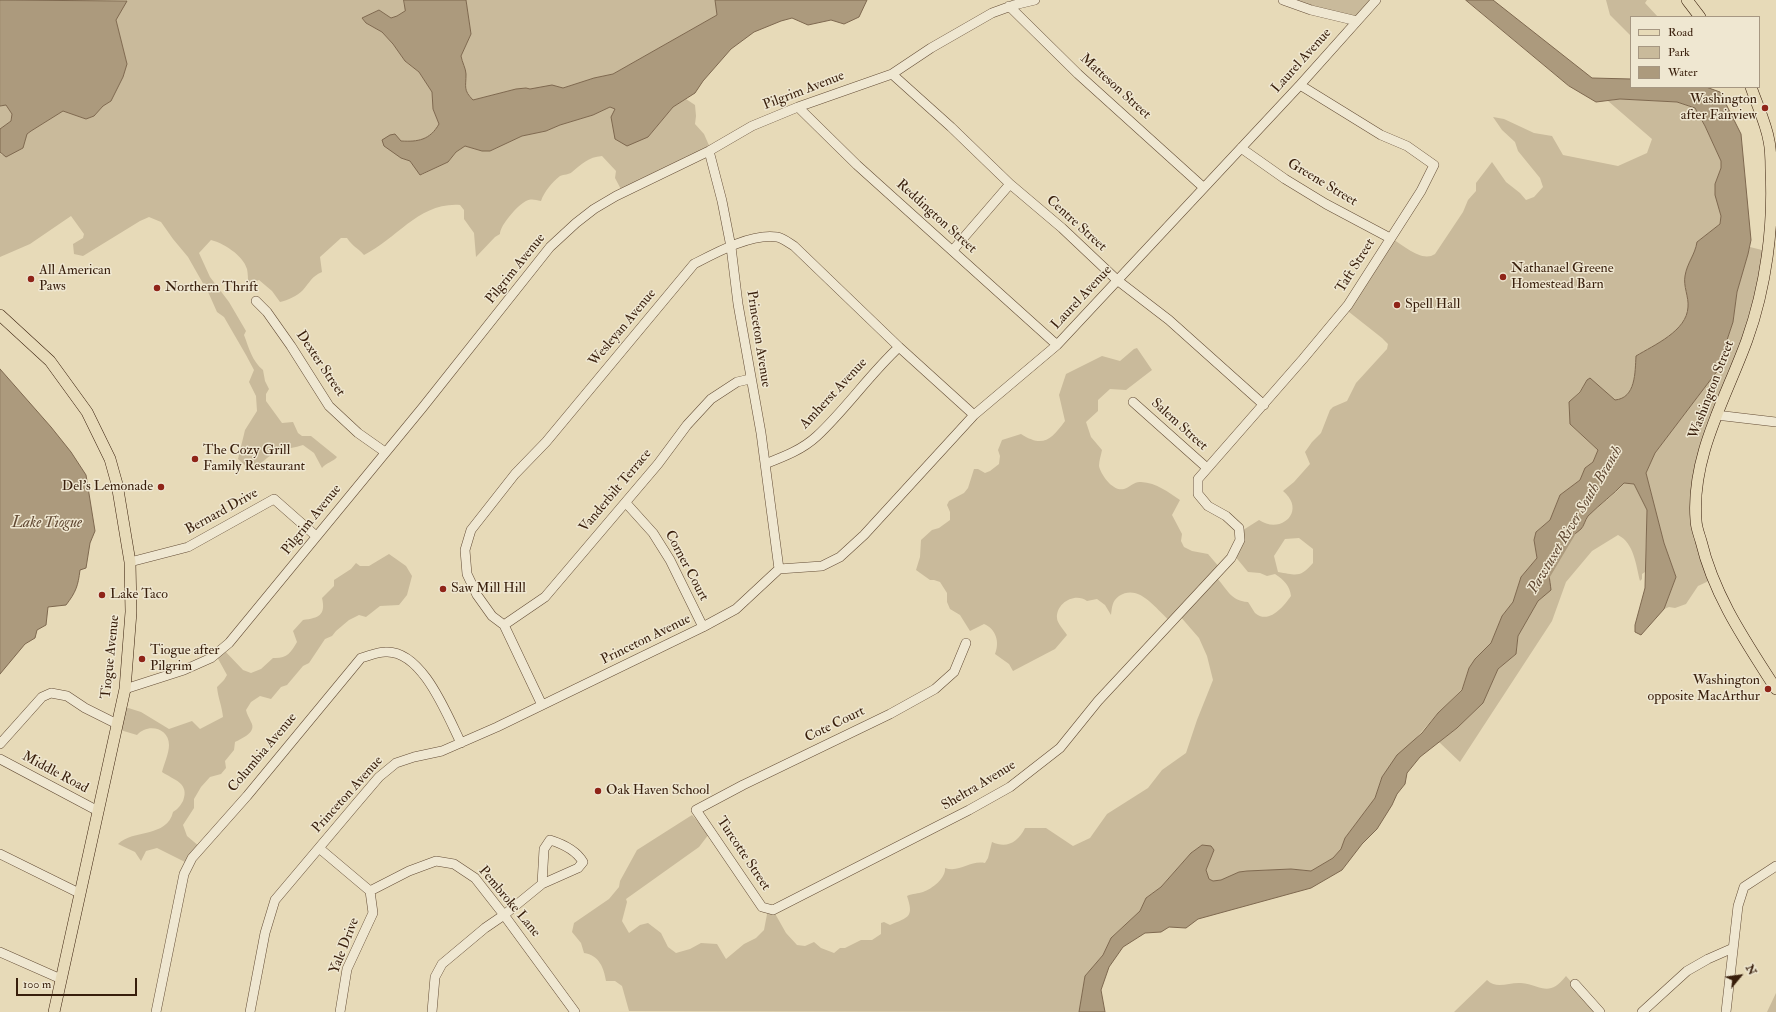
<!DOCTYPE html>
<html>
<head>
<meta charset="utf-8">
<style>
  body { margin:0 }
  #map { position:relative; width:1776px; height:1012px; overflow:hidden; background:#e7dab8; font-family:"IM FELL Double Pica",serif }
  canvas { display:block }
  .legend { position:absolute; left:1630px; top:16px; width:130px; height:72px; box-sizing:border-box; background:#efe7d1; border:1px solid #a69782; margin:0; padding:5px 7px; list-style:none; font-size:12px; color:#381e0b }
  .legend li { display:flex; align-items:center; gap:8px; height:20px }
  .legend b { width:20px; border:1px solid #a69782 }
  .north { position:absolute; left:1720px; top:956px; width:40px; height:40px; -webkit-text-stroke:3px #efe7d1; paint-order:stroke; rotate:61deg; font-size:11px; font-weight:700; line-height:16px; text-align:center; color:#381e0b }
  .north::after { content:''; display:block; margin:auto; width:14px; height:18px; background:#381e0b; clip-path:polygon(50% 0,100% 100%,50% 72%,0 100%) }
  .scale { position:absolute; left:16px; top:978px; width:121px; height:18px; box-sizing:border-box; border:2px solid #381e0b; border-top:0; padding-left:5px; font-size:12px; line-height:14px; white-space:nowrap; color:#381e0b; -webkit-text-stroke:3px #efe7d1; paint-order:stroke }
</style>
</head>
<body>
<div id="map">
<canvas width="1776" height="1012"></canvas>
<ul class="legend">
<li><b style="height:5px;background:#e7dab8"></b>Road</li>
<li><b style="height:11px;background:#c9ba9b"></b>Park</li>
<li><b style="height:11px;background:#ac9a7d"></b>Water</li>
</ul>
<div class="north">N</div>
<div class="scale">100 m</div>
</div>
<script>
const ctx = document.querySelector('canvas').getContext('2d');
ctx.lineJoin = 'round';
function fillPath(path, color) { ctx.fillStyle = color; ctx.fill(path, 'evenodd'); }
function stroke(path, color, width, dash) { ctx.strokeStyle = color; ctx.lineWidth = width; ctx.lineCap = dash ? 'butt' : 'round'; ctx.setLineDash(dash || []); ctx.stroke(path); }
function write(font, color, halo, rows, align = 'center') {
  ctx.font = font + ' "IM FELL Double Pica",serif'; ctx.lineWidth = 3; ctx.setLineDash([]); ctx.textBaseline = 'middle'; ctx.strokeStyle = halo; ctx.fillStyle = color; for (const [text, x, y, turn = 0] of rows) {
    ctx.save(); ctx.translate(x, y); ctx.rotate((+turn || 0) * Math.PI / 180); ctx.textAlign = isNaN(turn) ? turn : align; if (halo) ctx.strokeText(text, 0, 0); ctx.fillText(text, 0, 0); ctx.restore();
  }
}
fillPath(new Path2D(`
  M127,0H404L405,11L397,16L391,18L379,10L362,18L366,23L382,32L393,44L405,61L419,72L432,92L433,109L439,124C430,140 418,142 401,141V158L410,161L421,175L448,162L456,152L465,146L482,151H490L522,136L546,131L560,125L593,115L610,107L615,109L648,137L673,107L686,99L695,105L696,116L695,124L704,134L711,150L623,193L615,178L616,171L602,156C588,157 582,164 572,172C569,175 564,174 560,176C552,182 544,192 541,201C535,200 532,198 526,201C518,205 500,225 500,234L495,237L476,257L474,233L464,219V210L460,205C419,202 397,239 364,255C357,247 353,247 347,238H341L320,257L322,272C311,277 311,281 303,290C297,296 288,300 280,302L272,291L259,280L248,285C248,279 248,274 247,269C243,255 223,243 211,240L199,253L210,277L229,302L246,331L244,335C249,348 252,361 263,370L265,381L269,389L266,394V401L282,423L293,422L298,433L302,436H311L337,457C333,462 327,462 322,468L314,453L303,445C295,448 287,448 279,451C267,455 261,467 248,468L238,459L245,430L257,411L256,396L249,382L254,370L246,355L224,317L217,312L209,294L188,257L173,239L161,222L149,217L140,221L83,256L74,254L73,244L83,238L84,234L71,216L30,244L0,257V152L2,155L23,148L27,134L31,131L63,111L86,119L94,116L103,106L111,101L123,77L127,64L116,20Z
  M466,0H715L717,15L613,74L594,78L563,88L552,86L530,89L526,88L516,89L473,100C463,90 466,87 466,74C466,69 462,62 461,56L471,34Z
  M1283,0H1376L1359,20Z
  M1606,0H1647L1645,3L1658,17H1631V36L1610,15Z
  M1620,99L1677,102L1695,108L1705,126L1721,161V168L1715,184L1721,216L1720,224L1697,242C1695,255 1687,263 1685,276C1683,286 1689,297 1688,307C1687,331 1654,345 1636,356C1635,372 1636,397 1615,400L1587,380L1580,391L1569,402L1570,424L1598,450L1593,462L1585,468L1580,480L1560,495L1550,520L1536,532L1534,540L1537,558L1521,577L1513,602L1502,616L1491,643L1475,659L1469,668L1462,689L1438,713L1382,777L1375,798L1345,838L1341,849L1333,858L1311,871L1291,869L1247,871L1239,872L1221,880L1213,881L1209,879L1206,870L1214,850L1202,845L1191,853L1161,887L1146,898L1140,911L1111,938L1103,955L1085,976L1079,1012L629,1011L622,986L615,981H606C604,968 599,955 584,953L581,943L572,932L574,923L609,899L619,887L620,881L637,850L692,815L709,834L699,847L626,899L627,902L622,921L629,933L640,925L648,923L661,933L668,947L676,953L690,949L701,943L717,944L726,959L744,944L756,938L764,930L768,909L773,910L786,933L797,945L805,946L814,942L821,948L834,953L840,948H845L861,940H872L881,934V923L884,922L890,925C909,917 914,917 907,896C913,893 918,894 923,892C932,889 946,878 945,868C960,873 970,860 985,863L988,858L992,842C1007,849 1018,842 1025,828H1046L1073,846L1090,838L1107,814L1148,788L1162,770L1186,753L1197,720L1213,680L1207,656L1199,638L1179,615L1170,621C1156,609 1139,583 1119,596C1112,601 1112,607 1111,615L1105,605L1097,599L1087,601C1075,592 1056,603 1057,618C1057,623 1064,630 1067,635L1055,649L1013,671L1009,664L995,654C1000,642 996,629 984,624L970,631L960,615L950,609L947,602V593L940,582L934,580H930L916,570L920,557L921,540L932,530L939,528L950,520V512L947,505L949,501L964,493L968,488L974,469H978L985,473L990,471L999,464L1000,456L998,450L1002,440L1021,434C1043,448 1051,440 1065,421L1059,395L1066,374L1102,356L1120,361L1134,349L1137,348L1152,370L1126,390L1110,389L1098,400V411L1086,422L1091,437L1102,450C1101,455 1099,461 1099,466C1101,475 1113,492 1124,489C1130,487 1135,481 1141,482C1157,483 1168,492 1180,500L1172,515L1182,534L1181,541L1184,547L1192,551L1208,554L1220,568L1215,576C1227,588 1230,601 1248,602C1250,605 1253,610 1255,613C1269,625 1284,606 1291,596C1290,586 1284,580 1275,574L1267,576L1260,573L1248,572L1234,555L1240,532L1259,520C1281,535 1307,511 1283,491L1294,482L1310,464L1305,452L1312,442L1321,433L1330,410L1333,407L1347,401L1356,383L1387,349L1388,344L1382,338L1344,308L1391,238C1403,245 1422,263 1435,254L1463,212L1468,200L1476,191V183L1492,162L1506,182L1520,193L1526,200L1534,197L1543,187L1540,178L1518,151L1515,142L1502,130L1493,117L1504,119L1534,133L1552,136L1563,155L1618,166L1647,153L1652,139L1608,101ZM1299,538L1313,549V563C1300,578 1297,575 1278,572L1274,556L1285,539Z
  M6,105L12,114L11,121L0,129V106Z
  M1767,242L1762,290L1717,413L1696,501L1713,579L1698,586L1686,604L1675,608L1669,607L1664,609L1676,577L1664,543L1646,473L1655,453L1721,366L1725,346L1733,322L1737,292L1750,247L1762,250Z
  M1624,483L1634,484L1647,510L1645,572L1642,574V579L1640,581C1636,565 1634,543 1618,535L1592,551L1566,582L1552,621L1460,762L1439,742L1457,728L1483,703L1498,669L1516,654L1518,636L1538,601L1550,590C1550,580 1547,569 1550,559C1555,545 1571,539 1581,529C1584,526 1585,520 1588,516C1600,504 1614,496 1624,483Z
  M389,554L406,566L412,576L407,595L399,605L380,606L366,617L359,615L349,620L336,631L332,636L325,639L309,663L303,666L287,685L281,687L271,699L260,696L251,702L246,710C247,715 249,717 251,722C257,732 243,738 235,742L234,750L225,761L226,768L221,774L210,777L201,787L194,799V808L183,825L187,836L200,847L189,864L157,848L146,851L141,861L135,852L118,844C133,829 167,838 173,812C178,809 180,806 183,801C190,783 174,780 162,772C164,764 169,753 169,745C169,727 147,723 137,735L117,729L122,706L141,712L169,729L192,721L200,729L223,717C222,706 218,698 217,687L224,680L227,675L216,655L223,649L243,670L251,673L261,669L273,658C286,659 291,653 297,642L293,631L303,620C319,618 326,615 322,598L334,586V580L351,569L356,563L360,566H369Z
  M1566,976L1598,1012H1454L1487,980C1497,990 1509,982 1521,983C1541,985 1549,998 1566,976Z
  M1776,993V1012H1767Z`), '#c9ba9b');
const water = new Path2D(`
  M0,0L127,1L116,20L127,64L123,77L111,101L103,106L94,116L86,119L63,111L31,131L27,134L23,148L6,157L0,152V129L11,121L12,114L6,105L0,106Z
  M404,0H466L471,34L461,56C462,62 466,69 466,74C466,87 463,90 473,100L516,89L526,88L530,89L552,85L563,88L594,78L613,74L717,15L715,0H867L859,17L844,24L831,20L808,25L792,18L781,21L754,32L731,49L703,81L695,93L673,107L648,137L627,146L615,139L611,117L615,109L610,107L593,115L560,125L546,131L522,136L490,151H482L465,146L456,152L448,162L420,175L410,161L401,158L384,146L382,140L390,135L395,134L401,141C418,142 430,140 439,124L433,109L432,92L419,72L405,61L393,44L382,32L366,23L362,18L379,10L391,18L397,16L405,11Z
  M1466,0H1493L1592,78L1631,79V87H1706L1720,92L1741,134L1751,240L1748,254L1737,292L1733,322L1725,346L1721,366L1655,453L1646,473L1664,543L1676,577L1664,609L1641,635L1635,632V625L1645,588L1647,510L1634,484L1624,483C1613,495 1600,504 1588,516C1585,520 1584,526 1581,529C1571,538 1555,545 1550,559C1547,569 1550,580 1551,590L1538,601L1518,636L1516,654L1498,669L1483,703L1457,728L1420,757L1407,773L1405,784L1397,794L1392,805L1377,829L1362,844L1342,870L1311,888L1198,919L1186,928L1169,927L1161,932L1145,933L1123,947L1109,967L1101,990L1105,1012H1079L1085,976L1103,955L1111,938L1140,911L1146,898L1161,887L1191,853L1202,845L1211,846L1214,850L1206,870L1209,879L1213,881L1221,880L1239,872L1247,871L1291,869L1311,871L1333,858L1341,849L1345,838L1375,798L1382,777L1397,755L1422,733L1438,713L1462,690L1469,668L1475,659L1491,643L1502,616L1513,602L1521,577L1537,558L1534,540L1536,532L1550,520L1560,495L1580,480L1585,468L1593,462L1598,450L1570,424L1569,402L1580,392L1587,380L1590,378L1615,400C1636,398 1635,372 1636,356C1654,345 1687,331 1688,307C1689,297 1683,286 1685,276C1687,263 1695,255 1697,242L1720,224L1721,216L1715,195V184L1721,168V161L1705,126L1695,108L1677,102L1620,99L1596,102L1569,86Z
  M0,369L51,427L71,452L86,475L95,531L90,543L86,568L80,570C78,586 76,592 66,605L48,607L46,625L37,630L35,638L25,644L0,674Z`);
fillPath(water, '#ac9a7d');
stroke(water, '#7e684f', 1);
stroke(new Path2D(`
  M1540,579L1568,532`), '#ac9a7d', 15);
const minor = new Path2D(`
  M1283,0L1311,10L1357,21
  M1009,6L1078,74L1203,187
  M892,74L951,127L1010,184L1062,228L1117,280L1169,320L1264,405
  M798,107L857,165L1057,345
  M1241,148L1285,179L1326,204L1390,238
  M953,250L1010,184
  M256,301L267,312L291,346L329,406L358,433L385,452
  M1133,402L1207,468
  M1716,415L1776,422
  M765,464C783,457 802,450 817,436C846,409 869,375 899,347
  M626,503L653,533L670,560L703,627
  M130,562L188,547L274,499L316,536
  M779,569L822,566L840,557L864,535L974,415L1057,345L1300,85L1376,0
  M504,625L545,597L658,464L687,425L711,399L737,382L750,379
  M966,643L954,672L935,689L890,714L743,785L696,810L762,907L773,910L969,810L1010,787L1060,748L1098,701L1231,558L1240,540L1239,528L1226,516L1208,506L1198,494V479L1303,359L1348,305L1421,191L1434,165L1407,146L1381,135L1300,85
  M125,689L184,670L211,658L229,643L423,407L550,247L576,223L594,209L616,196L709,151L752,126L798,107L892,74L931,48L992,13L1014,5L1035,0
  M542,705L504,625L492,616L477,595L467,574L465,550L471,530L515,474L546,442L694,264C717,252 752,233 777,237C783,238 789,243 794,246L899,347L974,415
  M0,744L42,697L51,693L67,696L85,708L117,724
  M0,759L98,811
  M550,840C563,844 576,850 583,862L578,868L542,884L544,849Z
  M319,848L370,891
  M0,854L79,893
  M370,891L409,871L436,861L454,864L475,878L504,915L575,1012
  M0,952L61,979
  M1575,984L1600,1012
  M156,1012L184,874L192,858L247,796L361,658C369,656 377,652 385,652C422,649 447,715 461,743
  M250,1012L265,933L275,900L356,804L379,777L396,763L414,757L442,751L497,727L703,627L736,609L779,569L761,433L738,304L731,247L722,201L709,151
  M340,1012L347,969L373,913L370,891
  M432,1012L435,977L442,964L485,928L504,915L542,884
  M1642,1012L1687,971L1708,959L1733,948
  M1726,1012L1738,906L1744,887L1776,866`);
const major = new Path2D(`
  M1687,0L1700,17
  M1751,87C1757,105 1766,123 1769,141C1771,150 1771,161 1771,170C1774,226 1766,287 1747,340C1726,398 1691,456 1696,520C1696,527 1699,534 1701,541C1714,596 1746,642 1776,689
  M0,315L50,361L87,412L110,459L117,484L130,562L131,612L125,689L54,1012`);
stroke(minor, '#644d36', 10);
stroke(major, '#381e0b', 12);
stroke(minor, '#efe7d1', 9);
stroke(major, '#e7dab8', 11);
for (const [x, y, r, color] of [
  [1765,108,4,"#8f2418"],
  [1503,277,4,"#8f2418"],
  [31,279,4,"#8f2418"],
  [157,288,4,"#8f2418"],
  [1397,305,4,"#8f2418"],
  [195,459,4,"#8f2418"],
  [161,487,4,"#8f2418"],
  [443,589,4,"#8f2418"],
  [102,595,4,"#8f2418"],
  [142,659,4,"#8f2418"],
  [1768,689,4,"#8f2418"],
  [598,791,4,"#8f2418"]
]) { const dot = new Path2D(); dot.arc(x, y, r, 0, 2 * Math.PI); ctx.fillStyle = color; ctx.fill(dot); stroke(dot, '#efe7d1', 1.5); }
write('14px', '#381e0b', '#efe7d1', [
  ["Laurel Avenue",1302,61,-48],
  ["Matteson Street",1115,87,42],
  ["Pilgrim Avenue",804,91,-21],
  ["Greene Street",1322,183,31],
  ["Reddington Street",936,217,42],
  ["Centre Street",1076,224,42],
  ["Taft Street",1356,266,-58],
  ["Pilgrim Avenue",516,269,-51],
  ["Laurel Avenue",1082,298,-47],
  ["Wesleyan Avenue",623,328,-50],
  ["Princeton Avenue",758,339,81],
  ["Dexter Street",320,364,56],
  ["Washington Street",1712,390,-69],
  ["Amherst Avenue",834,394,-47],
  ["Salem Street",1179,425,42],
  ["Vanderbilt Terrace",616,491,-50],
  ["Bernard Drive",222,512,-29],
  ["Pilgrim Avenue",312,520,-51],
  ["Corner Court",686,566,62],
  ["Princeton Avenue",646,640,-26],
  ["Tiogue Avenue",111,657,-84],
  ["Cote Court",835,725,-26],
  ["Columbia Avenue",263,753,-50],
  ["Middle Road",55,773,28],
  ["Sheltra Avenue",979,786,-31],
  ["Princeton Avenue",348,795,-48],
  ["Turcotte Street",743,854,56],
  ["Pembroke Lane",509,902,50],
  ["Yale Drive",345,946,-69]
]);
write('14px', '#381e0b', '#efe7d1', [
  ["Washington",1757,100,"right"],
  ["after Fairview",1757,116,"right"],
  ["Nathanael Greene",1511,269],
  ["Homestead Barn",1511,285],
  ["All American",39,271],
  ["Paws",39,287],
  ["Northern Thrift",165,288],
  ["Spell Hall",1405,305],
  ["The Cozy Grill",203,451],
  ["Family Restaurant",203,467],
  ["Del's Lemonade",153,487,"right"],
  ["Saw Mill Hill",451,589],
  ["Lake Taco",110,595],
  ["Tiogue after",150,651],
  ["Pilgrim",150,667],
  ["Washington",1760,681,"right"],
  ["opposite MacArthur",1760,697,"right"],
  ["Oak Haven School",606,791]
], 'left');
write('italic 15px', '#614933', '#efe7d1', [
  ["Pawtuxet River South Branch",1576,520,-59],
  ["Lake Tiogue",47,524]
]);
</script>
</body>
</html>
